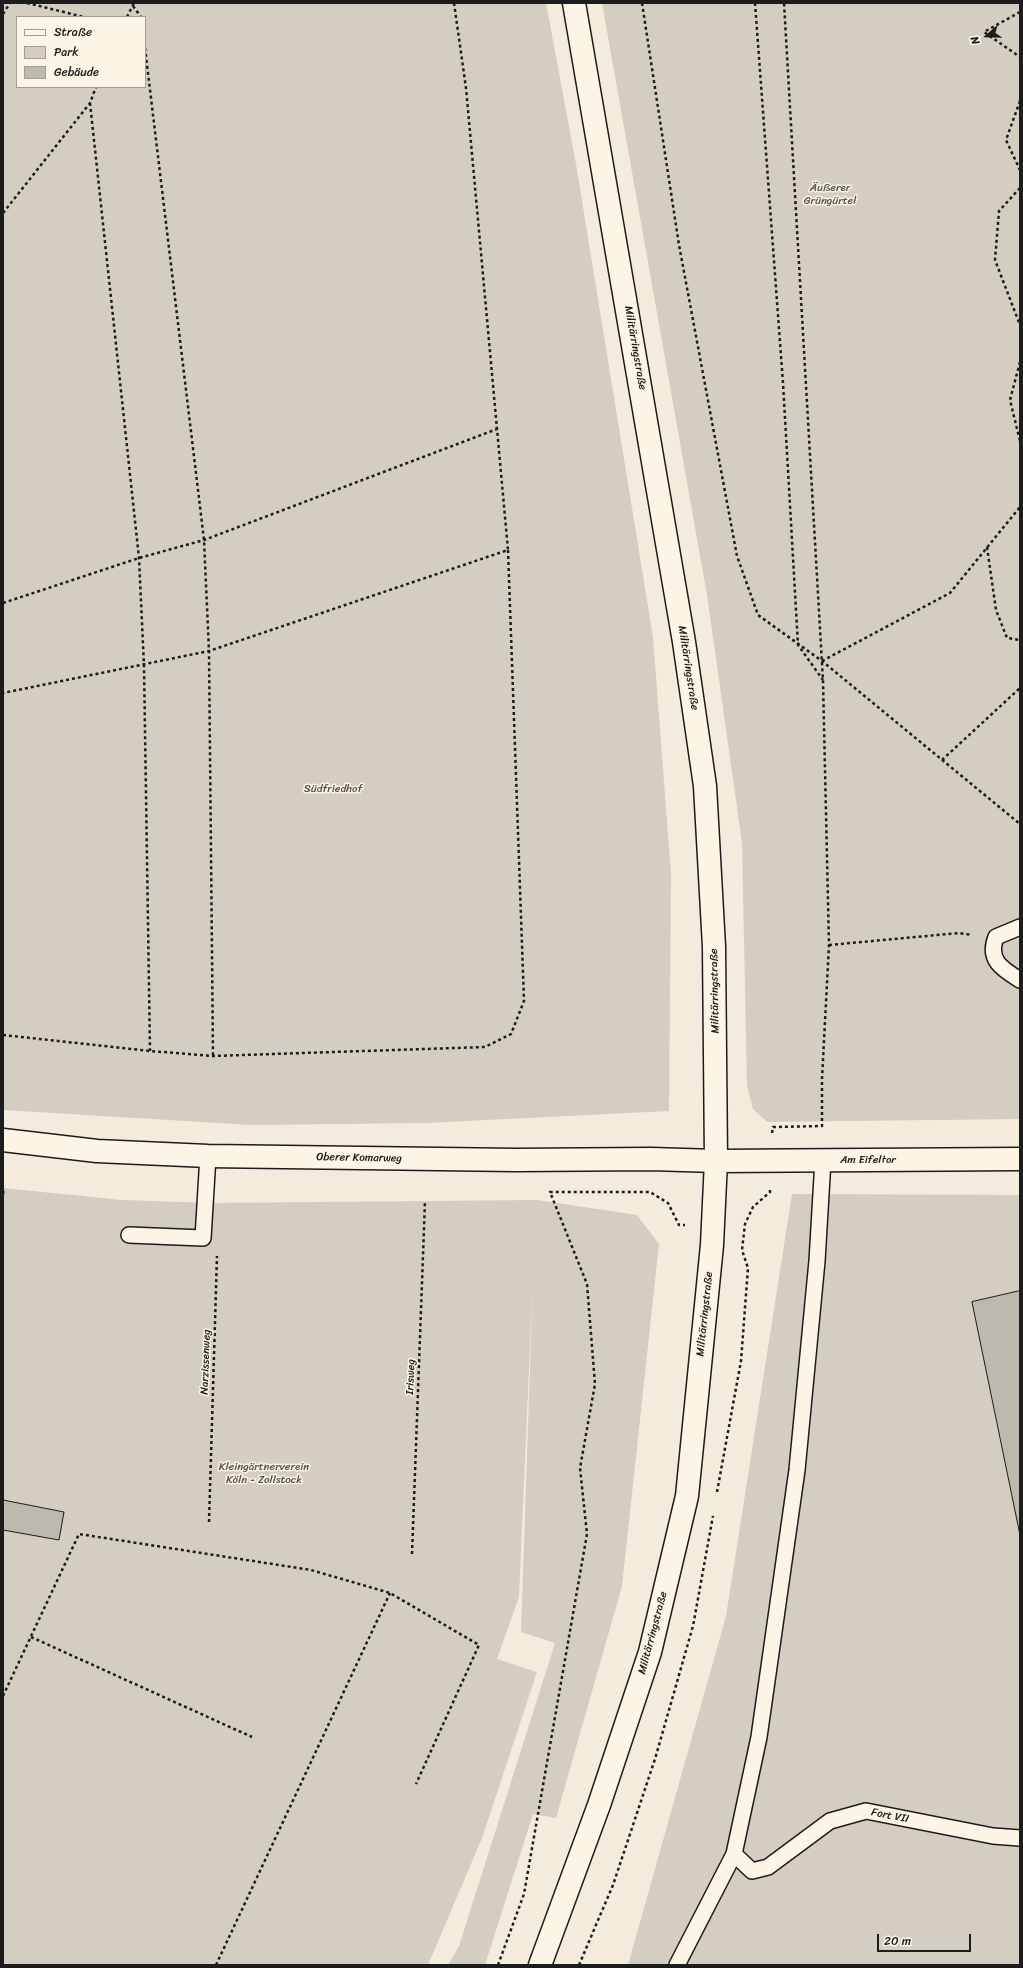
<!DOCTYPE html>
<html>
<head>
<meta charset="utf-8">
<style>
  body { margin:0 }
  #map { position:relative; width:1023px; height:1968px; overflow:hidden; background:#f3ecdd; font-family:Sriracha,sans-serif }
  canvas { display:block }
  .frame { position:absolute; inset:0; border:4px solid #1c1c1c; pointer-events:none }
  .legend { position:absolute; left:16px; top:16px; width:130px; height:72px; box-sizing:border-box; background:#fcf5e5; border:1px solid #a29e95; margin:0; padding:5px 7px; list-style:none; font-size:12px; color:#1c1c1c }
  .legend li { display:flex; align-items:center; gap:8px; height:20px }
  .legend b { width:20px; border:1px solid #a29e95 }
  .north { position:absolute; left:967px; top:16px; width:40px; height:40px; -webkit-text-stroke:3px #fcf5e5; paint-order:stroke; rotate:250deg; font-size:11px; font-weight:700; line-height:16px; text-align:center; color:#1c1c1c }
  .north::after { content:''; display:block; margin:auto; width:14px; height:18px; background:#1c1c1c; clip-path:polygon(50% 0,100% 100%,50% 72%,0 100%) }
  .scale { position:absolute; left:877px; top:1934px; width:94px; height:18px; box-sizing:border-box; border:2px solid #1c1c1c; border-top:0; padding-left:5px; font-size:12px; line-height:14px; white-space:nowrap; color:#1c1c1c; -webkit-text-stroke:3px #fcf5e5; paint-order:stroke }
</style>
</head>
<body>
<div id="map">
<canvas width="1023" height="1968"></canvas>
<div class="frame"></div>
<ul class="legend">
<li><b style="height:5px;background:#fcf5e5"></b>Straße</li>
<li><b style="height:11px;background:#d3cec1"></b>Park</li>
<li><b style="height:11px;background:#beb9ae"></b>Gebäude</li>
</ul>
<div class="north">N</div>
<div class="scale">20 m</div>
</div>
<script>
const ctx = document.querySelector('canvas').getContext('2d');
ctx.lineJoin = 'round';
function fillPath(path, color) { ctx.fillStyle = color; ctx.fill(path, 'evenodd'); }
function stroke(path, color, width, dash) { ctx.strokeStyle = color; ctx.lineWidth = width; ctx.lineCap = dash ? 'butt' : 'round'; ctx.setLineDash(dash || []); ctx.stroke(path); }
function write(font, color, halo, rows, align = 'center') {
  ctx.font = font + ' Sriracha,sans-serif'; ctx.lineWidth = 3; ctx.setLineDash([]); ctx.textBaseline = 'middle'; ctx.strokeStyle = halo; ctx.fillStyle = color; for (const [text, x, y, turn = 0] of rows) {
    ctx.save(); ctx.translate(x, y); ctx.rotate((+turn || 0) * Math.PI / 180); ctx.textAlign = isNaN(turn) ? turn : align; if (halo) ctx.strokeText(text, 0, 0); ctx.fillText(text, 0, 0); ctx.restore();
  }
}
fillPath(new Path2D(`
  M3,3H546L576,164L653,637L671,874L669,1111L426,1123L251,1125L3,1110ZM17,17H145V87H17Z
  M602,3H1020V1119L767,1122L753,1109L747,1086L742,843L707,595Z
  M3,1188L122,1200L211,1203L537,1200L637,1215L659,1244L622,1586L556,1818L533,1814L485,1965H448L459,1946L555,1643L521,1632L533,1279L519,1597L497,1659L537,1672L482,1838L428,1965H3Z
  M792,1194L1020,1195V1965H628L726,1616Z`), '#d3cec1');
const building = new Path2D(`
  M1020,1291V1535L972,1302Z
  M3,1500L64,1512L59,1540L3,1530Z`);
fillPath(building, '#beb9ae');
stroke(building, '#1c1c1c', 1);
const service = new Path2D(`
  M1020,927L996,937C987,960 1002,969 1020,980
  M129,1235L203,1238L208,1156
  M734,1854L752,1871L768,1867L830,1821L866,1811L993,1836L1020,1838
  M677,1965L734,1854L759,1737L797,1470L817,1261L823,1160`);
const tertiary = new Path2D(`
  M3,1140L97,1151L208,1156L516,1160L651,1159L716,1161`);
const secondary = new Path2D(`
  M716,1161L1020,1159
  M540,1965L599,1805L650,1652L687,1496L712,1245L716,1161L714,947L705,786L684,642L574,3`);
stroke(service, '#1c1c1c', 18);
stroke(tertiary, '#1c1c1c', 25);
stroke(secondary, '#1c1c1c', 25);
stroke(new Path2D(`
  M27,3L84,17
  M454,3L466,88L497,429
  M642,3L679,245L737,556L758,615L822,661L1020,824
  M755,3L783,383L798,645L823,680
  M133,6L141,17
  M1020,12L984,32L1020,57
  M3,14L10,3
  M127,17L134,3
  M145,48L204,540L209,651L213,1056
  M1020,101L1006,140L1020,170
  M90,103L139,558L144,666L150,1051
  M1020,188L999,211L995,260L1020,325
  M3,213L90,103L96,87
  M1020,362L1010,400L1020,441
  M987,547L996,610L1007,638L1020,640
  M3,603L139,558L204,540L497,429L508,550L209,651L3,693
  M822,661L950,593L1020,507
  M942,760L1020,688
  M829,945L959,933L972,935
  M3,1035L150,1051L213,1056L485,1047L511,1034L524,1001L508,550
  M772,1133L773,1127L822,1126V1079L829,945L823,681L784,3
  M3,1194L4,1188
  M717,1492L741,1361L748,1268L742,1250L745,1224L753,1207L770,1192V1188
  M209,1522L217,1256
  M412,1554L425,1201
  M31,1637L252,1737
  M3,1696L79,1534L311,1570L390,1593L479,1645L416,1784
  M216,1965L390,1593
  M498,1965L524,1894L587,1534L580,1468L595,1384L587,1284L550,1192H650L668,1203L679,1225H685
  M579,1965L613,1885L655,1759L693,1626L713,1516`), '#1c1c1c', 2.5, [3, 3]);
stroke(service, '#fcf5e5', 15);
stroke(tertiary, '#fcf5e5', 22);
stroke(secondary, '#fcf5e5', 22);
write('11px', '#53514e', '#fcf5e5', [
  ["Äußerer",830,188],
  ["Grüngürtel",830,201],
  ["Südfriedhof",333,789],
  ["Kleingärtnerverein",264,1467],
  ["Köln - Zollstock",264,1480]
]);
write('11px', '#1c1c1c', '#fcf5e5', [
  ["Militärringstraße",635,348,80],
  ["Militärringstraße",688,668,81],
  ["Militärringstraße",715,991,-91],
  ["Oberer Komarweg",359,1158,1],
  ["Am Eifeltor",868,1160],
  ["Militärringstraße",705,1314,-84],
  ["Narzissenweg",206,1362,-88],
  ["Irisweg",411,1377,-88],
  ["Militärringstraße",653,1633,-75],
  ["Fort VII",890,1816,11]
]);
</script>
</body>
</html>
